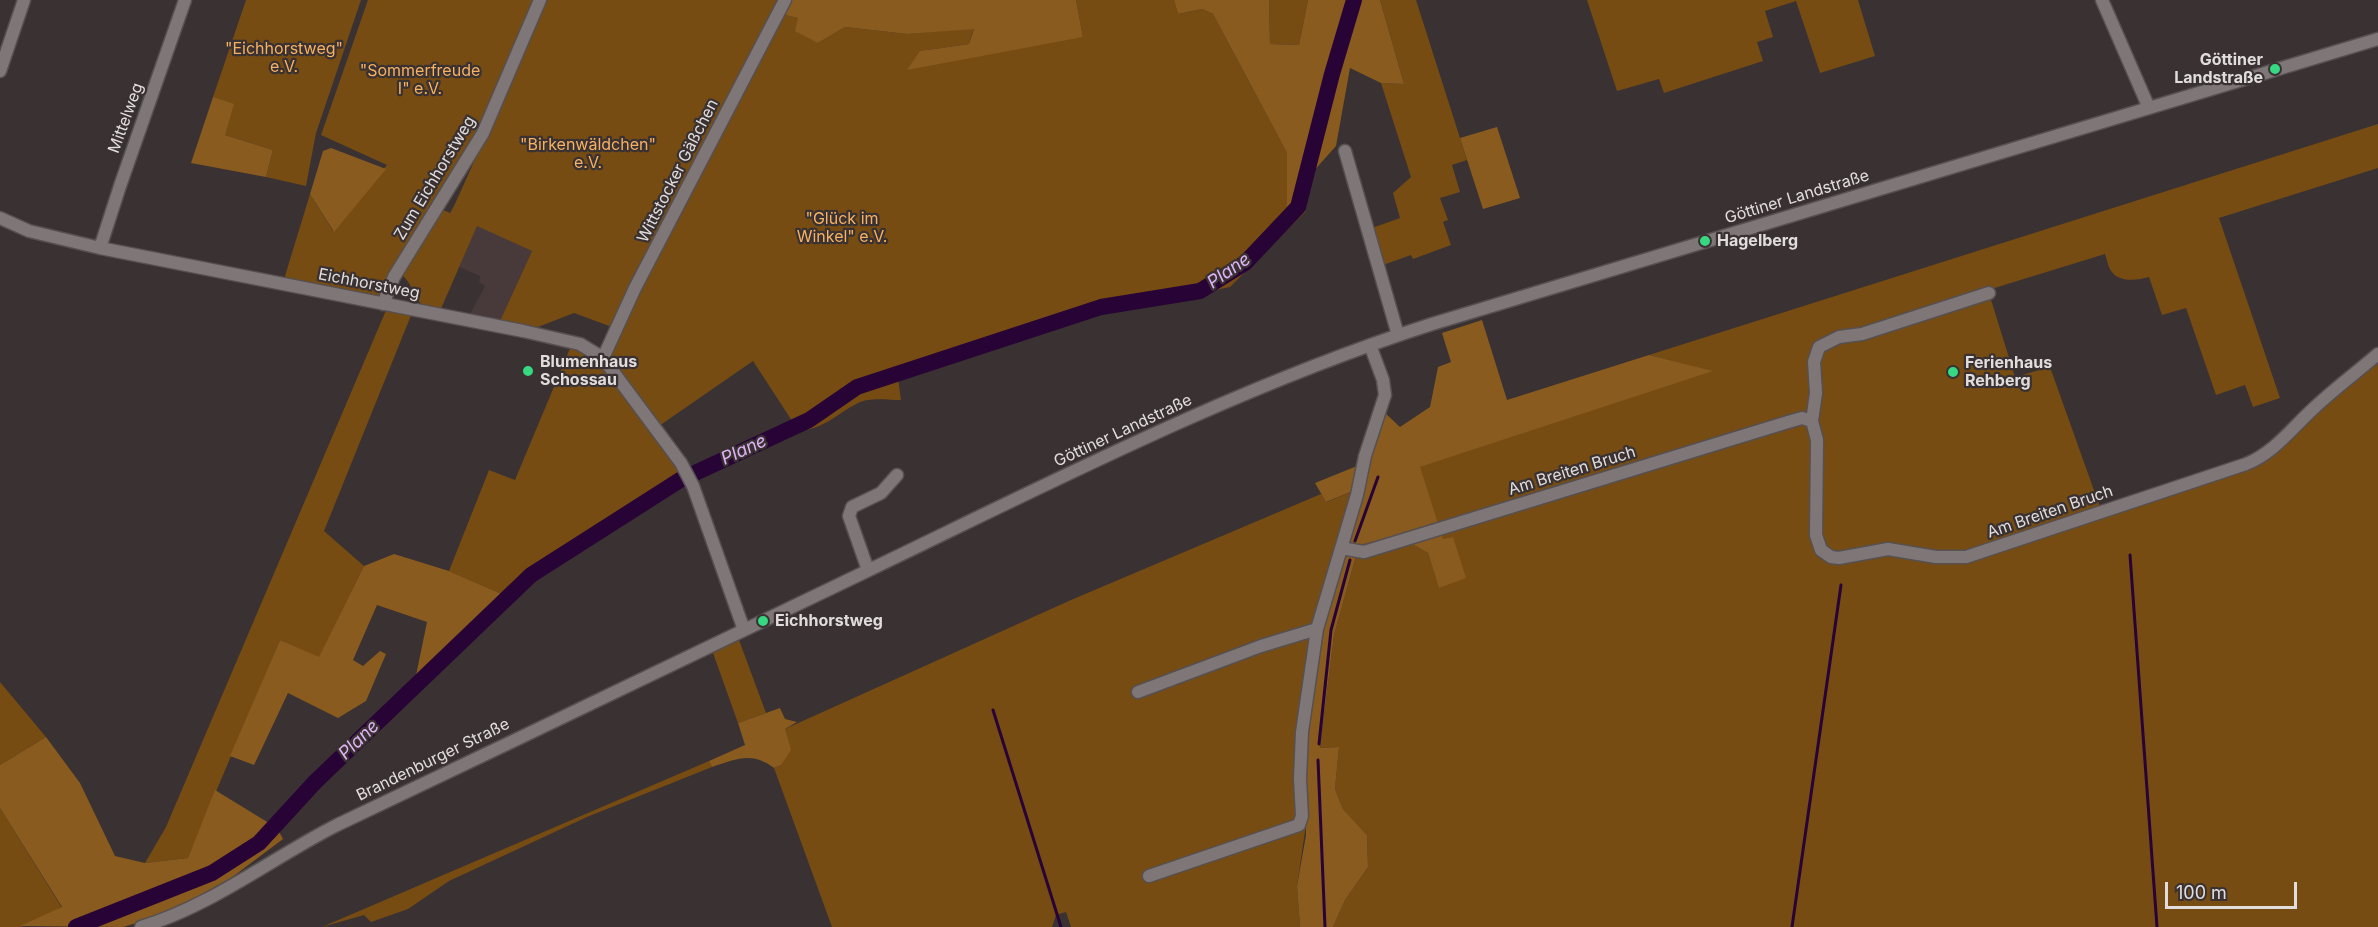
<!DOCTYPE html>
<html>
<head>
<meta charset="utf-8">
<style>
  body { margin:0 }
  #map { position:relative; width:2378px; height:927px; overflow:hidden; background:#393132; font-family:Inter,sans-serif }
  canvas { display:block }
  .scale { position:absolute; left:2165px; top:882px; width:132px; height:27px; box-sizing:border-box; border:3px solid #e2dddd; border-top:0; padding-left:8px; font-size:18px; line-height:21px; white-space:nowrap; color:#e2dddd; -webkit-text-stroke:4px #393132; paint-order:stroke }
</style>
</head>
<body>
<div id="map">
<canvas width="2378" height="927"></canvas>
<div class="scale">100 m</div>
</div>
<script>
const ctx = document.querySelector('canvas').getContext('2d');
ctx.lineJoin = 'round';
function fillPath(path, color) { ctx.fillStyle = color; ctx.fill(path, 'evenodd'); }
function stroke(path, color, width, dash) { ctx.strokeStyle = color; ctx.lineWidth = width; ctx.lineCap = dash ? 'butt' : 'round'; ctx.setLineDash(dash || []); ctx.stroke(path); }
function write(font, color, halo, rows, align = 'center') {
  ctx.font = font + ' Inter,sans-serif'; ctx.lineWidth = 4.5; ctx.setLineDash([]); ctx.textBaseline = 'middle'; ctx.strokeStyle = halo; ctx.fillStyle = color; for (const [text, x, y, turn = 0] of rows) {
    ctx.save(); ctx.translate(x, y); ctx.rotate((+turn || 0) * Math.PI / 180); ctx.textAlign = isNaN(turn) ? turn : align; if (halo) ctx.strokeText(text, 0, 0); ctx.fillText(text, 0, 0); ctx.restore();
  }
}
fillPath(new Path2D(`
  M477,225L532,251L500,321L470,314L485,286L479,282L480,276L459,267Z`), '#48393b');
fillPath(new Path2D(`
  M246,0H361L316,133L306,186L266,177L273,150L225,135L213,97Z
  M368,0H534L484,124L467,152L409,239L383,292L379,296L373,297L289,282L285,276L310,194L333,231L387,165L321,135Z
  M547,0H781L612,327L574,313L538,327L500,321L532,251L477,226L440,311C407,304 421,292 401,274L435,224L441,209L450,213L454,206Z
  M1076,0H1174L1178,14L1202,9L1213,14L1287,153V210L1300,205L1306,211L1230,287L1096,315L1003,341L898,378L901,400C889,400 869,397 858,403C838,413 822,431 798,430L753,361L659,426L607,358L618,330L781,14L798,18L818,43L845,27L907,34L974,28L969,44L920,51L1083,37Z
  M1269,0H1308L1299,45L1270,44Z
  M1380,0H1416L1467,160L1452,165L1460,192L1440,198L1448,220L1443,222L1451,245L1413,259L1411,255L1383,265L1372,228L1400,218L1393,193L1411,177L1381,83L1404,84Z
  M1587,0H1858L1875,56L1820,73L1796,1L1765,11L1773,37L1757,42L1763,61L1664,93L1659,79L1617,91Z
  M2378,124V168L2219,218L2280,398L2253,407L2245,385L2216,395L2186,308L2162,315L2149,277C2138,280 2120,283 2112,272C2108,268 2107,259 2105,254L1988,290L2015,377L2050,367L2101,510L2135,505L2257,466L2325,404L2378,358V927H1333L1345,900L1368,867L1367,835L1343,809L1335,789L1339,747L1320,748L1334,635L1359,545L1398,536L1428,553L1439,587L1453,537L1443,540L1419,467L1711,371L1649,355Z
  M387,308L412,313L324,531L364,566L319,658L280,640L188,858L145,863L166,827Z
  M571,346L597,360L685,480L532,576L511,598L449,571L489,470L515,480Z
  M1355,490L1297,886L1300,927H1071L1066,912L1056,915L1052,927H832L774,768L781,765L785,729L1071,600L1321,494L1327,502Z
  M739,640L766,713L738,723L713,653Z
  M0,682L46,737L0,765Z
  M709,761L712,767L587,817L449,881L408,909L371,922L364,915L322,927Z
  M0,808L62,908L21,927H24H0Z`), '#764c13');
fillPath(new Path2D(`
  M789,0H1076L1083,37L907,70L920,51L969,44L974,29L907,34L845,27L818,43L795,31L798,18L781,14Z
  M1174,0H1269L1270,44L1299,45L1308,0H1380L1404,84L1381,83L1350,68L1336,146L1311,174L1300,205L1287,211V153L1213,14L1202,9L1178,14Z
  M213,97L234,104L225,135L273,150L266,177L191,163Z
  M1497,127L1520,198L1483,209L1460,138Z
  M331,148L386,169L334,232L310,194L323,151Z
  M1482,320L1507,400L1649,355L1713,371L1420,467L1443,539L1453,537L1466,578L1439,588L1428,553L1398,536L1359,545L1334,635L1320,748L1339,747L1335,789L1343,809L1367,835L1368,867L1345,900L1333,927H1300L1297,886L1306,835L1304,760L1319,630L1355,490L1326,502L1315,483L1357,466L1384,412L1400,427L1430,407L1438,367L1451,362L1442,333Z
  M394,554L449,571L511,598L412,695L427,622L377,605L353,660L363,666L380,651L386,654L366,701L338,718L288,693L254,765L230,756L280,640L319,657L364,566Z
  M780,708L785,719L797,722L785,729L791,750L781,765L774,768C752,751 736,759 712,767L709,761L745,745L738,723Z
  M46,737L80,783L115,856L145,863L188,858L215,790L277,828L283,839L231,878L174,910L143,921L123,927L20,926L62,907L0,808V765Z`), '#8a5b1f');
stroke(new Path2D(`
  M1355,541L1378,477
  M2130,555L2157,927
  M993,710L1061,927
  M1319,744L1331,630L1350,560
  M1318,760L1325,927
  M1792,927L1841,585`), '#280336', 3);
stroke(new Path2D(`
  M76,927L212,873L259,843L315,782L531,575L680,480L809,420L857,387L1101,307L1200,291L1245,263L1298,207L1332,74L1354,0`), '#280336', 16);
const minor = new Path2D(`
  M2102,0L2149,108
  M0,71L24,0
  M1345,151L1398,335
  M0,218L29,231L100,248L523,331L580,344L603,358L681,463L693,486L744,630
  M100,248L120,186L185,0
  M1989,293L1862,334L1839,337L1819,347L1814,362L1816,393L1812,421L1817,440L1816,535L1821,550L1831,557L1839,558L1888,549L1936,557H1966L2246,464C2274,453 2292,428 2314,408C2334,389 2357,372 2378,354
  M383,304L394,277L483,133L540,0
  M603,358L635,288L785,0
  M1341,548L1364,552L1788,422L1802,418L1812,421
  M868,570L849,516L852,507L881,493L897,475
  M1138,692L1261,646L1317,629
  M1149,876L1299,825L1302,816L1300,779L1302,732L1317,629L1357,495L1365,456L1385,395L1383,380L1370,345
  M141,927C211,906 272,858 337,825C514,741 690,656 867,571C1052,482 1236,387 1432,324L2378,39`);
stroke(minor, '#565051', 15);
stroke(minor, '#7f7677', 12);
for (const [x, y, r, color] of [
  [2275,69,6,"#36d881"],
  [1705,241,6,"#36d881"],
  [528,371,6,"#36d881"],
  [1953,372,6,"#36d881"],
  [763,621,6,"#36d881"]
]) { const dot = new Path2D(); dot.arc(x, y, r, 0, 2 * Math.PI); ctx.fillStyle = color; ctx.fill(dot); stroke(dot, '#393132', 2); }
write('16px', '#f6b161', '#393132', [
  ["\"Eichhorstweg\"",284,49],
  ["e.V.",284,67],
  ["\"Sommerfreude",420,71],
  ["I\" e.V.",420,89],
  ["\"Birkenwäldchen\"",588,145],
  ["e.V.",588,163],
  ["\"Glück im",842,219],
  ["Winkel\" e.V.",842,237]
]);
write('bold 16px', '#e2dddd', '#393132', [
  ["Göttiner",2263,60,"right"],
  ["Landstraße",2263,78,"right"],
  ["Hagelberg",1717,241],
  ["Blumenhaus",540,362],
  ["Schossau",540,380],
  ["Ferienhaus",1965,363],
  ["Rehberg",1965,381],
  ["Eichhorstweg",775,621]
], 'left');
write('16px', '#e2dddd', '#393132', [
  ["Mittelweg",126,118,-70],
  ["Wittstocker Gäßchen",678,171,-63],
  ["Zum Eichhorstweg",435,178,-59],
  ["Göttiner Landstraße",1797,197,-17],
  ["Eichhorstweg",369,284,11],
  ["Göttiner Landstraße",1123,431,-25],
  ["Am Breiten Bruch",1572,471,-17],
  ["Am Breiten Bruch",2050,512,-19],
  ["Brandenburger Straße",433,760,-26]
]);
write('italic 18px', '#dfb3f4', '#393132', [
  ["Plane",1229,271,-35],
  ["Plane",744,450,-25],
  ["Plane",359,740,-44]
]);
</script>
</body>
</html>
